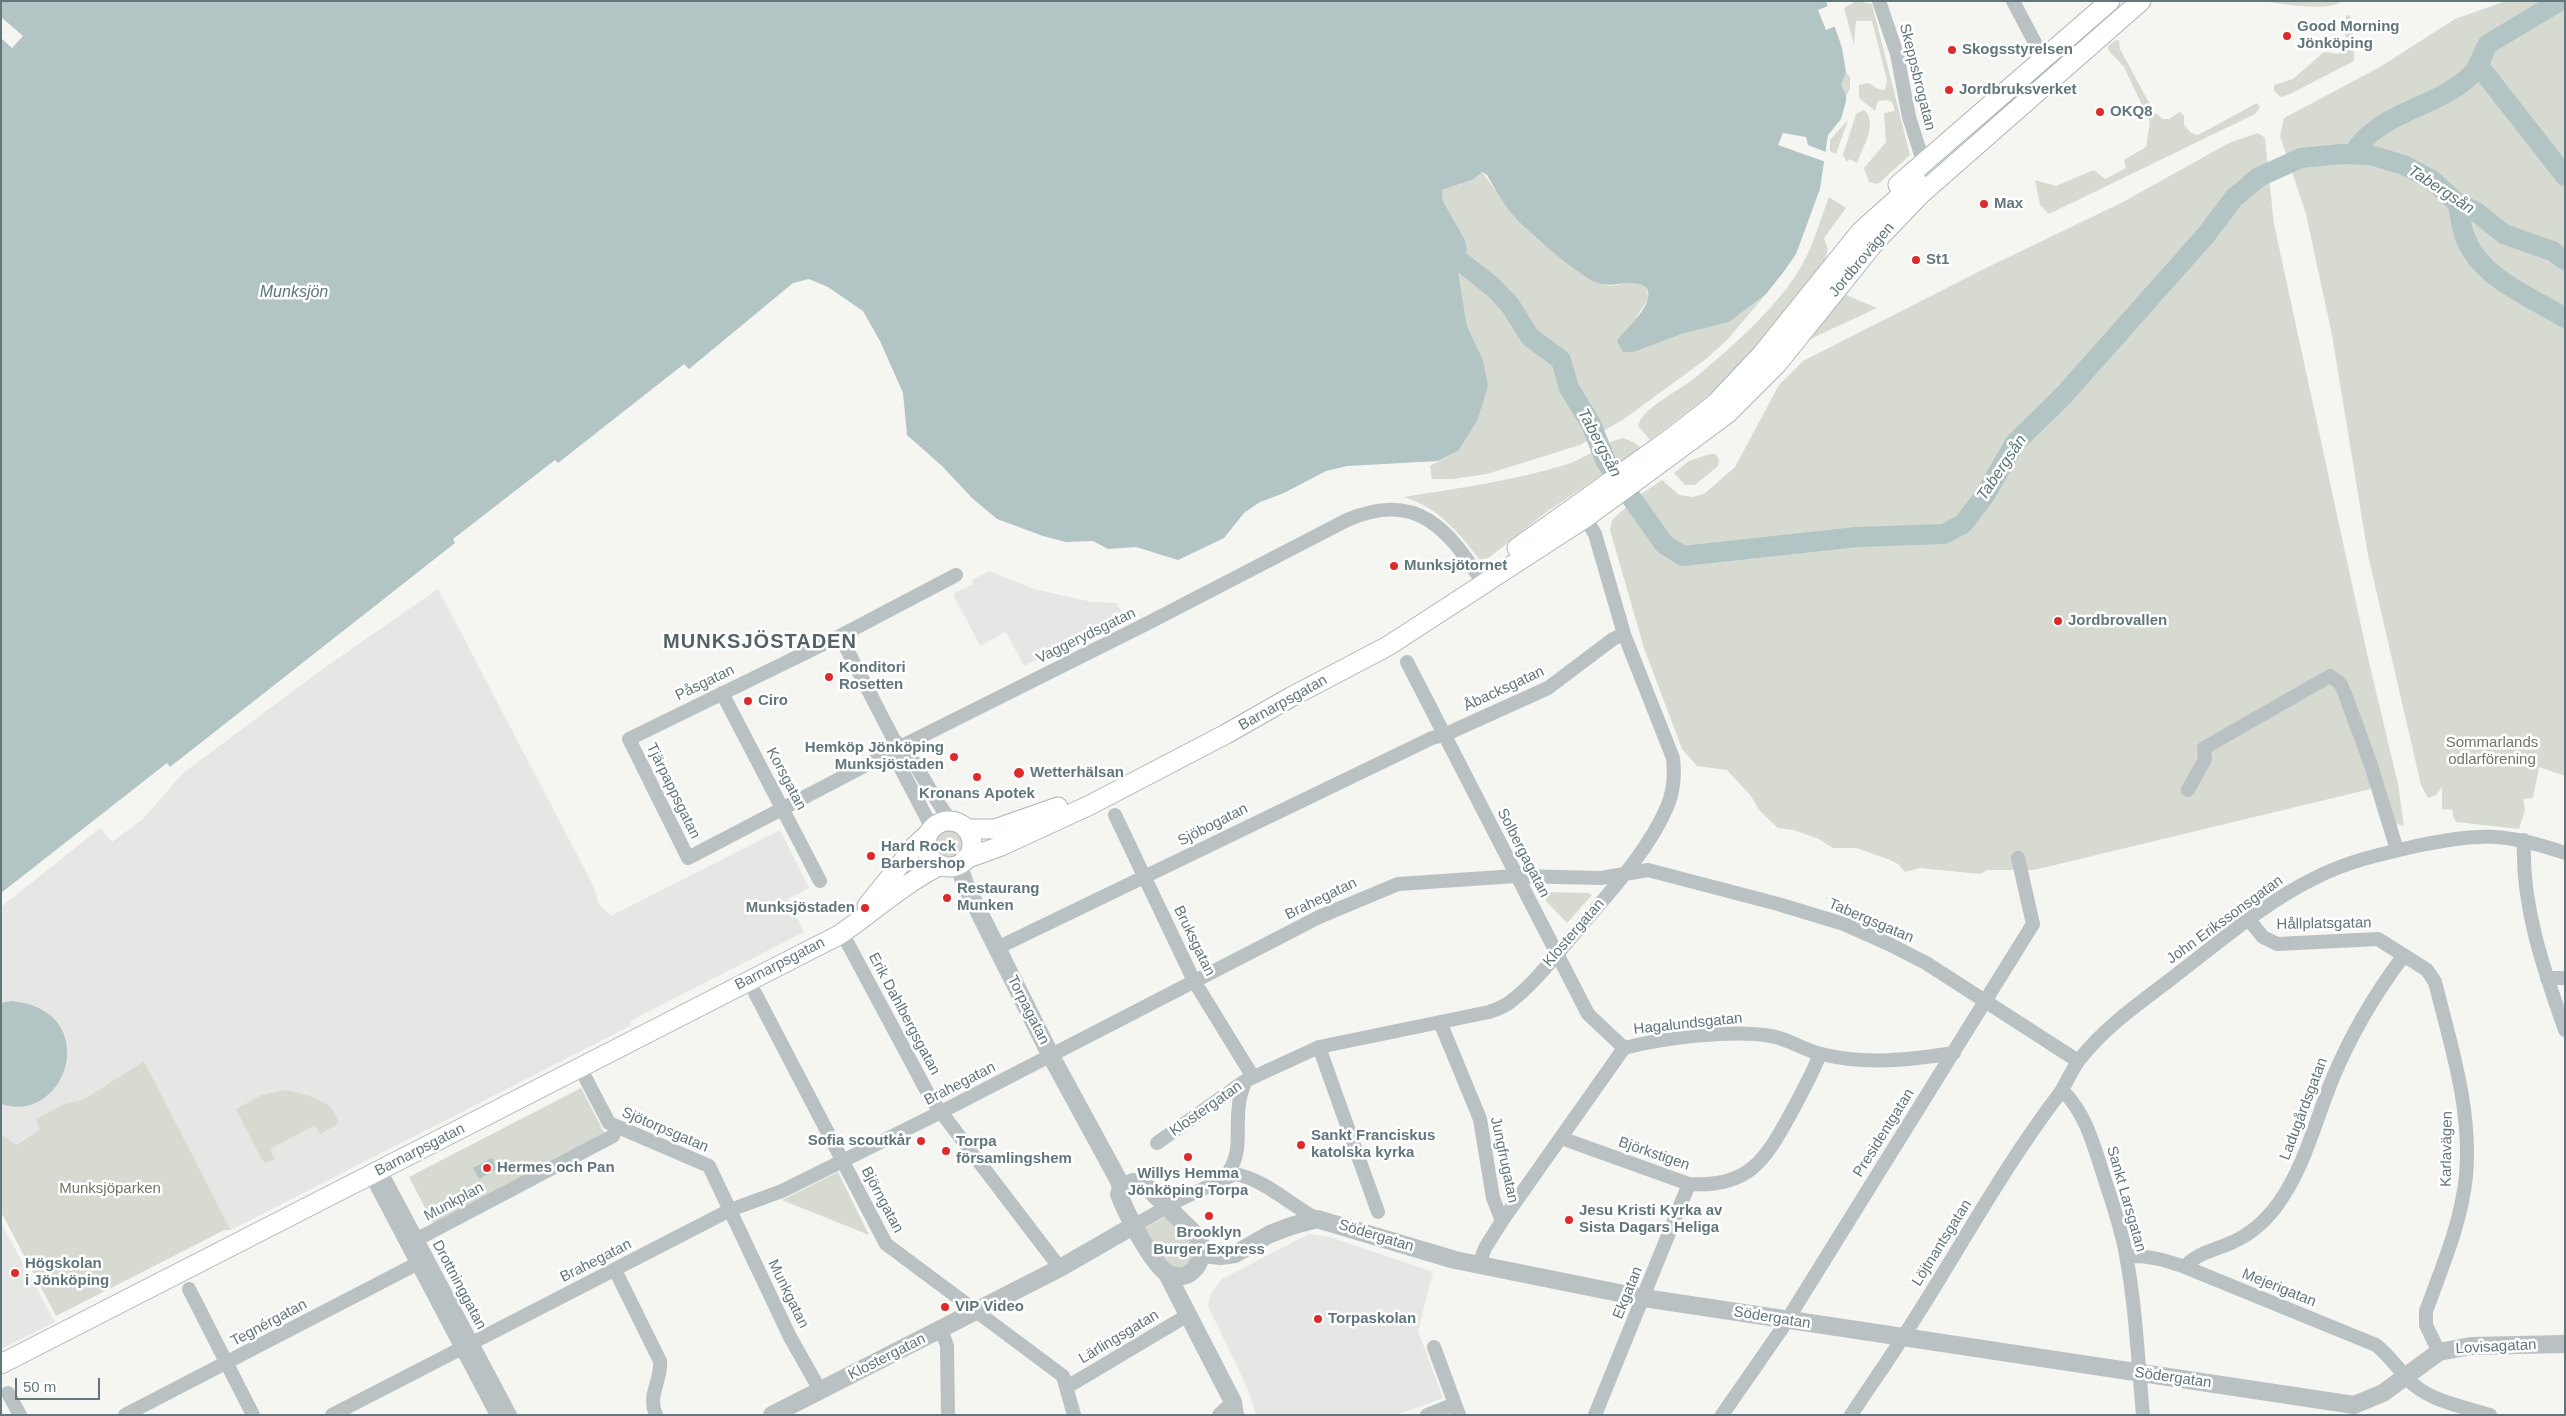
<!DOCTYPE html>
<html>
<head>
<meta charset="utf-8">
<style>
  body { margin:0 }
  #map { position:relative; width:2566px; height:1416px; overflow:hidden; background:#f5f5f2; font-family:Arial,sans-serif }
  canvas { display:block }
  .frame { position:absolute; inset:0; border:2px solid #61777c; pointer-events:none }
  .scale { position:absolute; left:15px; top:1378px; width:85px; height:22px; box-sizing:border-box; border:2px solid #61777c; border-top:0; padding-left:6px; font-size:15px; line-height:18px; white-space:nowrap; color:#61777c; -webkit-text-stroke:4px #fff; paint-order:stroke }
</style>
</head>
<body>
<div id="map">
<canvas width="2566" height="1416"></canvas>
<div class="frame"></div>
<div class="scale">50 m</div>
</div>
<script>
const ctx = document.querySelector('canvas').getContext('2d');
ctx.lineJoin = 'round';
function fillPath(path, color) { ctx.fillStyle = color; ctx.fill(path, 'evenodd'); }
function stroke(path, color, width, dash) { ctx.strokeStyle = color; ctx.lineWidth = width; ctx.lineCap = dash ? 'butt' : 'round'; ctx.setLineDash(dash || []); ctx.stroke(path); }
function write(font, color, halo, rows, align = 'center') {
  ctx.font = font + ' Arial,sans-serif'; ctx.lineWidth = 5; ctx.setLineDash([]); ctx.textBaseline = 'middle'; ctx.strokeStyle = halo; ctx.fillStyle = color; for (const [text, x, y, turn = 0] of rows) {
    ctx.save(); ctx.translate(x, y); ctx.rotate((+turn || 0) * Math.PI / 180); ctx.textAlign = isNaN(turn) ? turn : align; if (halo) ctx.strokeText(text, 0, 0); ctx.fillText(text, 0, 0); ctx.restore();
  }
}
fillPath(new Path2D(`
  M989,571L1034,589L1092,602L1117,603L1124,616L1024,666L1006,632L980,646L953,594L973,584L972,580Z
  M438,589L593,885L599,905L611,916L780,830L809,888L788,899L804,932L630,1021L632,1025L231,1230L144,1061L15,1145L1,1134V907L100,828L112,842L143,819L183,773L324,668Z
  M1,1223L55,1322L1,1349Z
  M1309,1234L1330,1237L1433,1272L1418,1331L1443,1398L1396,1415H1256L1247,1387L1208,1306L1211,1293L1222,1279Z`), '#e6e6e5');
fillPath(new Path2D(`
  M1856,1L1872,4L1910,155L1878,184L1869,182L1864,168L1886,142L1884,113L1895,111L1892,102L1888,100L1878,101L1875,111L1859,98V85L1869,83L1878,89L1885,90L1887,80L1872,21H1856L1854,45L1844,8Z
  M2261,1H2342C2327,13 2280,3 2261,1Z
  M2506,1H2565V776L2539,767L2533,798L2523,799L2525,810L2519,829L2456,822L2453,816V810L2442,809V787L2436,795L2428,798L2421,785L2368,555L2332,335L2306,214L2280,136L2284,118L2380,67L2455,19Z
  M2346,15L2350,16L2353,25L2354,61L2290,94L2281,97L2274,91V85L2293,79L2324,52L2338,54L2345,48Z
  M2116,40H2119L2120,49L2154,112L2163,119H2169L2180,112L2184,116V125L2191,133L2198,135L2257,103L2260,107L2255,114L2049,214L2040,205L2035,180L2056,186L2094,170L2105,179L2126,168L2124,160L2146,147L2150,122L2124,67L2108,50V46Z
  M1846,72L1850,77V88L1847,95C1838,88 1841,81 1846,72Z
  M1864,110C1879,121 1862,149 1857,163L1849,159L1847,162L1843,155L1856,114Z
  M1848,120L1836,154L1830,151V140Z
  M2258,133L2265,138L2274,224L2368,658L2398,784L2404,826L2393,823L2383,786L2034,870H1987L1980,874L1920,868L1905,872L1898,864L1888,859L1856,848H1833L1819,839L1794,830L1778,828L1759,810L1751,796L1727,770L1697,766L1682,749L1644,648L1610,530L1612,520L1641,494L1662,480L1679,495L1692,497L1704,494L1735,467L1779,385L1803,361L1986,268L2123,202L2229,143Z
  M1482,172L1514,216L1577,270L1596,282L1610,286L1634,282L1647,288L1648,299L1637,316L1623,352H1634L1682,334L1729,322L1766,294L1727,340L1706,359L1624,419L1580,445L1487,474L1453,479H1432L1430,466L1458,451L1483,360L1467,326L1458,271L1467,250L1465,240L1443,201L1442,190L1474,179Z
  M1829,197L1846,208L1824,238L1828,249L1822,269L1753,352L1723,384L1650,440L1638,426C1642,408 1677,392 1692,380C1727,352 1781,304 1802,265C1814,244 1820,220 1829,197Z
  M1846,295L1877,308L1806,341V337Z
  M1623,438L1635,443L1641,448L1545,513L1490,557L1480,560C1458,532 1439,508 1404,497C1458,488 1512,481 1565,465C1586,459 1604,442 1623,438Z
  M1710,454H1715L1719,459L1718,466L1695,485H1685L1674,473L1689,461Z
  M947,827C974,829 967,866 941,858C928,848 931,831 947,827Z
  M1545,892L1589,893L1592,895L1567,923L1546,901Z
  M144,1061L231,1230H224L211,1237L56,1316L1,1212V1134L16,1145L40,1129L36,1119L64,1104L83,1100Z
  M581,1088L605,1134L433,1223L409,1177Z
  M285,1090C305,1095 336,1099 338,1124L320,1134L315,1125L270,1149L275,1159L266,1163L262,1160L236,1109L262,1095Z
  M838,1172L869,1235L782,1200Z
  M1168,1215L1195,1246L1190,1264L1177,1269C1160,1262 1154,1243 1144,1228Z`), '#d6dad1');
fillPath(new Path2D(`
  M1,1H1826L1842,48L1846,72L1841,85L1846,95V101L1841,119L1828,135L1820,189L1796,254L1785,270L1766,294L1729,322L1682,334L1634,352H1623L1617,341C1626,328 1655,305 1647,288C1631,276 1614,290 1595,282C1577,274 1526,230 1512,214C1502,202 1495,189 1487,175L1482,172L1474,179L1442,190L1443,201L1465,240L1467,250L1458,271L1467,326L1483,360L1488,386L1477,421L1458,451L1438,461L1347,466L1326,471L1284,493L1260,502L1244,513L1224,538L1178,560L1136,547L1108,549L1093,541L1066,542L1043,536L997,519L972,498L942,466L907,435L903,393L880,341L863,311L828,287L809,279L793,283L689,369L684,364L558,463L555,460L453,539L455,543L170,767L167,763L1,893Z
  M11,1001C104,1009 68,1126 1,1104V1003Z
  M492,1158L497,1169L479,1179L473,1168Z`), '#b2c4c4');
fillPath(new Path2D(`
  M1828,6L1836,26L1826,30L1818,10Z
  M1,17L23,36L12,48L1,38Z
  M1783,133L1806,137L1808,145L1826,152V162L1778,145Z`), '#f5f5f2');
stroke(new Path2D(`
  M2479,66L2565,176
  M2353,154C2378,111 2439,108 2472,74C2480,66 2482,54 2488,44L2560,1
  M2458,204C2460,215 2461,227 2465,237C2480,278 2531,297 2565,318
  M1461,262L1493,287L1510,305L1530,337L1561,360L1569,388L1591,424L1606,462L1664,544L1683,556L1857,537L1944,534L1963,524L1985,495L2015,443L2063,396L2206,235L2234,198L2259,177L2301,158L2342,154L2370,155L2404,165L2432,180L2458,204L2475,211L2504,234L2552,251L2565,260`), '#b2c4c4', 20);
const secondary = new Path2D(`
  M1898,185L2110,1
  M1517,548L1667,441L1716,403L1762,354L1861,231L1917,181
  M926 844a23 23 0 1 1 46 0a23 23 0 1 1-46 0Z
  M966,829H995L1058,807
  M965,859L1001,846L1090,805L1226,734L1291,697L1388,646L1585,518L1640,478L1728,413L1777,364L1875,242L1922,193L2141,1
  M867,906L915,846L929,833
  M1,1364L839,935C873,912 904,883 941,865`);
stroke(secondary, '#acb5b7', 21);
stroke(new Path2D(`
  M1879,1L1897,54L1909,117L1923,161
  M2013,1L2043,58
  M956,575L840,636L629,739L688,858L910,742L1148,623L1347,520C1417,490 1448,529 1483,583
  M840,636L893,738C898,745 906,751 911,758C925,779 935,801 951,821
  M1407,662L1588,1014L1624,1048
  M722,693L820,881
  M900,748L897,761L932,828
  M2188,790L2205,759L2204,748L2330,676L2340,683L2345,694L2371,765L2397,850
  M1115,815L1194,981L1253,1077
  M2524,840C2521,905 2544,970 2565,1030
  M2249,920L2263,937L2277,944L2378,939L2427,970L2435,982C2451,1046 2472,1110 2466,1176C2461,1224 2442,1267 2426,1311V1325L2439,1352
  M847,942L931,1099L1060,1268
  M997,948L1432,738L1444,735L1548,688L1613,639L1624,634
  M2547,978H2565
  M755,993L886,1244L1063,1376L1074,1415
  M1440,1022L1480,1119L1493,1198L1502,1221
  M1319,1047L1378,1212
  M586,1079L609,1123L709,1166L790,1337L820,1390
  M2062,1090C2084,1111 2093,1142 2102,1171C2111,1199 2121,1226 2126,1255C2136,1308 2138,1362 2143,1415
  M1561,1138L1689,1184C1748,1188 1765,1161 1791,1113C1801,1094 1812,1075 1820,1054
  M1157,1143L1245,1081L1319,1047L1489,1012C1497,1009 1504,1007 1510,1002C1535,983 1555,956 1575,933C1607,895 1648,852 1667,807C1674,791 1675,775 1673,758L1624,634L1595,534L1581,511
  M380,1170L510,1415
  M371,1175L497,1415
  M1225,1177C1244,1153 1235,1133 1239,1105C1239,1097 1243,1089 1245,1081
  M1133,1226L1181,1199L1235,1174C1266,1180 1290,1205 1317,1219
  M410,1243L613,1136L617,1127
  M2127,1256C2148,1255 2165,1260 2185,1267L2376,1345C2391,1357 2400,1372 2414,1385C2434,1402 2465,1407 2490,1415
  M1479,1265L1485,1248L1502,1221L1624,1048C1663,1038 1732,1029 1771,1036C1789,1039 1804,1050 1821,1054C1866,1065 1909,1060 1954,1053
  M2185,1267C2197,1252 2220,1249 2235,1241C2252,1233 2267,1219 2278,1204C2305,1166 2315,1122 2332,1080C2351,1034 2374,995 2404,955
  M615,1270L660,1361C662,1380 647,1395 656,1415
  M189,1289L253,1415
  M941,1329L947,1346L948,1415
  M1434,1347L1459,1415
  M1067,1387L1188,1315
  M8,1393L20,1415
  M125,1415L426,1259
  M332,1415L730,1210L782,1191L941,1112L1319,917L1398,884L1516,876L1601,878L1648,870L1778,904L1844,924L1889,944L1926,963L2078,1061
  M1219,1415L1233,1402
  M1427,1415L1455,1404
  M1595,1415L1689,1184
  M1722,1415L1781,1330L2033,924L2018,858
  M1851,1415C1868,1389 1886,1364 1903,1337C1956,1256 2001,1170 2060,1093C2067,1082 2072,1069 2080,1059C2107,1024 2146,999 2180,972C2224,938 2267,901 2317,877C2348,861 2382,854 2416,846C2478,833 2504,832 2565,853`), '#bac1c2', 14);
stroke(new Path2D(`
  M958,864L965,884L1051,1056L1119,1181L1121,1188
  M1133,1182L1145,1185L1198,1237C1209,1259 1190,1286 1167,1273C1152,1264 1125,1211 1119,1194L1121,1188Z
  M1203,1254L1221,1256L1235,1254L1270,1234L1291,1226L1317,1219L1455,1260L1644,1298L2354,1405L2383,1393L2439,1352L2471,1346L2565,1344
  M1166,1272L1233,1402L1235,1415
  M772,1415L1060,1268L1133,1226`), '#bac1c2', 18);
stroke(secondary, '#fff', 19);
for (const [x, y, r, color] of [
  [2287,36,5,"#dd2a2b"],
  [1952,50,5,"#dd2a2b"],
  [1949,90,5,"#dd2a2b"],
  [2100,112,5,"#dd2a2b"],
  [1984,204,5,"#dd2a2b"],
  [1916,260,5,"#dd2a2b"],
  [1394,566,5,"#dd2a2b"],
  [2058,621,5,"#dd2a2b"],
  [829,677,5,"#dd2a2b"],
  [748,701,5,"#dd2a2b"],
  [954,757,5,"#dd2a2b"],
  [1019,773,6,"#dd2a2b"],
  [977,777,5,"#dd2a2b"],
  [871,856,5,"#dd2a2b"],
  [947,898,5,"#dd2a2b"],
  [865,908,5,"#dd2a2b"],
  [921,1141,5,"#dd2a2b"],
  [1301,1145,5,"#dd2a2b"],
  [946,1151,5,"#dd2a2b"],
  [1188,1157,5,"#dd2a2b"],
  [487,1168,5,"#dd2a2b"],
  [1209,1216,5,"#dd2a2b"],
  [1569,1220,5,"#dd2a2b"],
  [15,1273,5,"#dd2a2b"],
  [945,1307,5,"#dd2a2b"],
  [1318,1319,5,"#dd2a2b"]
]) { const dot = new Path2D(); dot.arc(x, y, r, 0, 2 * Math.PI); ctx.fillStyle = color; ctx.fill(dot); stroke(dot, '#fff', 2); }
write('bold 15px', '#61777c', '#fff', [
  ["Good Morning",2297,27],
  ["Jönköping",2297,44],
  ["Skogsstyrelsen",1962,50],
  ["Jordbruksverket",1959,90],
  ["OKQ8",2110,112],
  ["Max",1994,204],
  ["St1",1926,260],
  ["Munksjötornet",1404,566],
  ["Jordbrovallen",2068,621],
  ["Konditori",839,668],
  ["Rosetten",839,685],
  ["Ciro",758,701],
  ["Hemköp Jönköping",944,748,"right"],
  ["Munksjöstaden",944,765,"right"],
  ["Wetterhälsan",1030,773],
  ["Kronans Apotek",977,794,"center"],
  ["Hard Rock",881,847],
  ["Barbershop",881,864],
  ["Restaurang",957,889],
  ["Munken",957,906],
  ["Munksjöstaden",855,908,"right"],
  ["Sankt Franciskus",1311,1136],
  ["katolska kyrka",1311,1153],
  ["Sofia scoutkår",911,1141,"right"],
  ["Torpa",956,1142],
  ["församlingshem",956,1159],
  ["Hermes och Pan",497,1168],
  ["Willys Hemma",1188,1174,"center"],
  ["Jönköping Torpa",1188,1191,"center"],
  ["Jesu Kristi Kyrka av",1579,1211],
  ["Sista Dagars Heliga",1579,1228],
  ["Brooklyn",1209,1233,"center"],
  ["Burger Express",1209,1250,"center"],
  ["Högskolan",25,1264],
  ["i Jönköping",25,1281],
  ["VIP Video",955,1307],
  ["Torpaskolan",1328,1319]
], 'left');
write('15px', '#61777c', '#fff', [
  ["Skeppsbrogatan",1917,77,76],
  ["Jordbrovägen",1862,260,-50],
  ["Vaggerydsgatan",1086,636,-26],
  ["Påsgatan",705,683,-26],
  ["Åbacksgatan",1504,689,-25],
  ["Barnarpsgatan",1283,703,-29],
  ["Korsgatan",786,779,62],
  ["Tjärpappsgatan",673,791,64],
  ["Sjöbogatan",1213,825,-27],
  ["Solbergagatan",1523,853,63],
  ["Brahegatan",1321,899,-26],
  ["John Erikssonsgatan",2225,920,-36],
  ["Tabergsgatan",1871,921,23],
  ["Hållplatsgatan",2324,924,-1],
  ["Klostergatan",1574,933,-49],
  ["Bruksgatan",1194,941,64],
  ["Barnarpsgatan",780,964,-27],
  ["Torpagatan",1028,1010,63],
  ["Erik Dahlbergsgatan",904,1014,62],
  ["Hagalundsgatan",1688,1024,-6],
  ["Brahegatan",960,1084,-27],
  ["Klostergatan",1206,1109,-35],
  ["Ladugårdsgatan",2304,1109,-69],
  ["Sjötorpsgatan",665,1130,23],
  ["Presidentgatan",1884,1133,-58],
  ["Karlavägen",2447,1149,-89],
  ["Barnarpsgatan",420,1150,-27],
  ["Björkstigen",1654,1154,19],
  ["Jungfrugatan",1504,1160,78],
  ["Sankt Larsgatan",2126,1199,74],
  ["Björngatan",882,1200,62],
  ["Munkplan",454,1202,-28],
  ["Södergatan",1376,1236,17],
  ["Löjtnantsgatan",1942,1243,-58],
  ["Brahegatan",596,1261,-27],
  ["Drottninggatan",459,1285,62],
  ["Mejerigatan",2279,1288,22],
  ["Ekgatan",1628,1293,-68],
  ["Munkgatan",788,1294,64],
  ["Södergatan",1772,1318,9],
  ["Tegnérgatan",269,1323,-28],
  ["Lärlingsgatan",1119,1337,-31],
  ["Lovisagatan",2496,1347,-3],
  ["Klostergatan",887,1357,-27],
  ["Södergatan",2173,1378,8]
]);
write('15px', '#6d7964', '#fff', [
  ["Sommarlands",2492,743],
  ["odlarförening",2492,760],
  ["Munksjöparken",110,1189]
]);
write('italic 16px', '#5c7778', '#fff', [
  ["Tabergsån",2441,190,33],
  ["Munksjön",294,293],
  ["Tabergsån",1599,443,62],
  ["Tabergsån",2002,468,-56]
]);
ctx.letterSpacing = '1px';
write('bold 20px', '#536367', '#fff', [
  ["MUNKSJÖSTADEN",760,642]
]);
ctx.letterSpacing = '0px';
</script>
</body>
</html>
